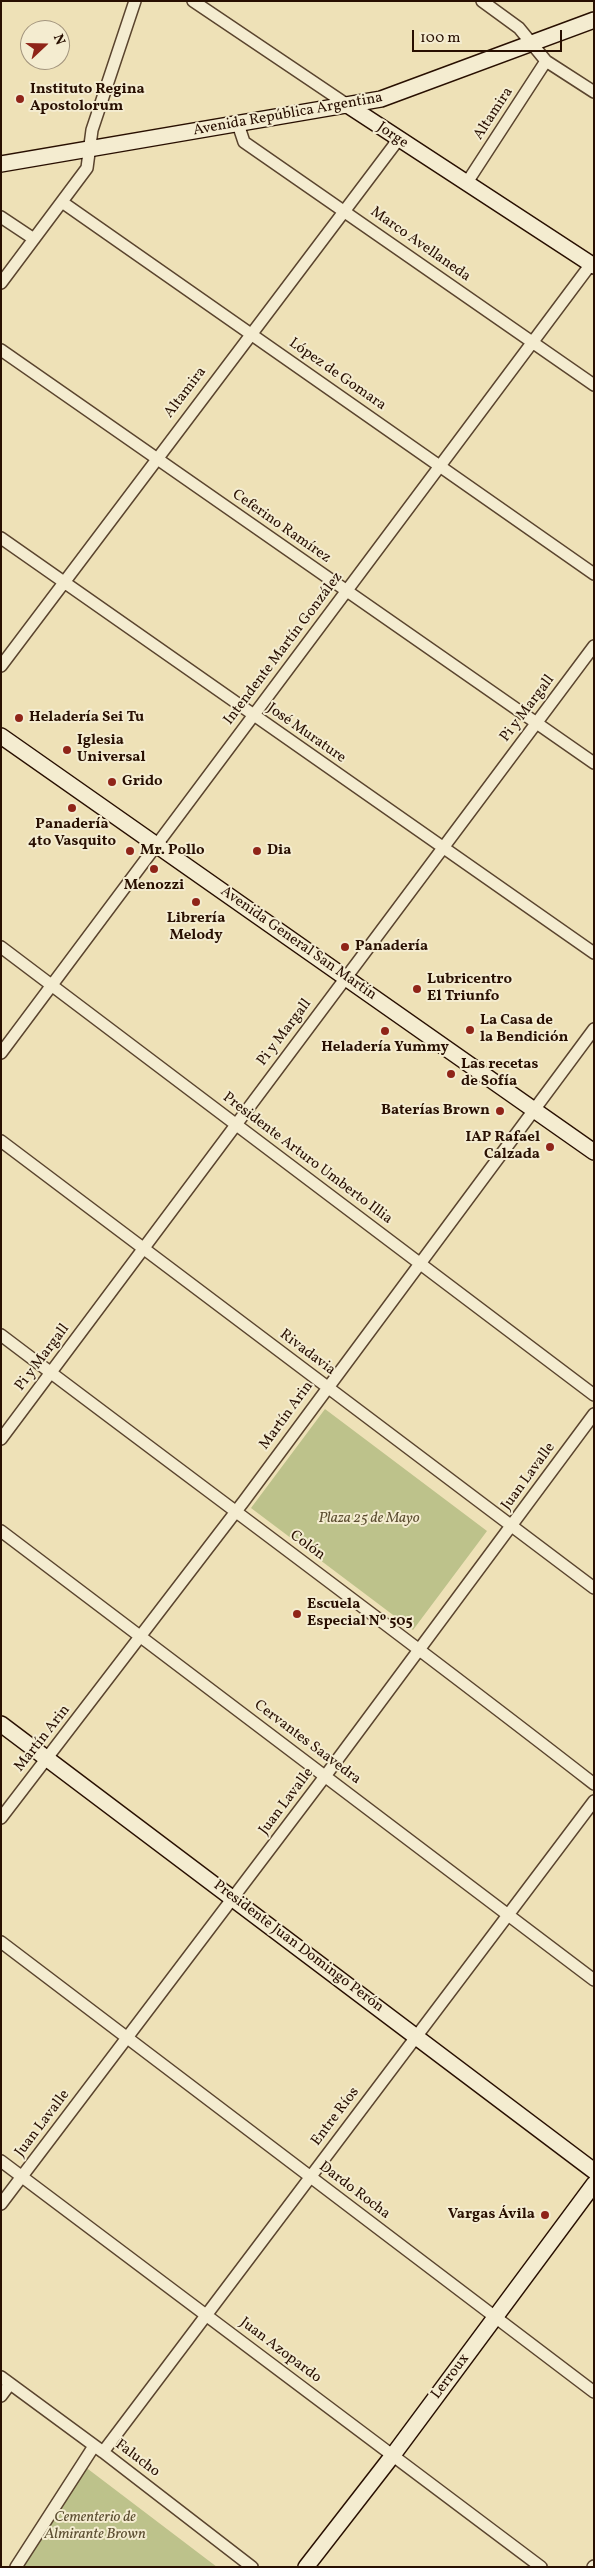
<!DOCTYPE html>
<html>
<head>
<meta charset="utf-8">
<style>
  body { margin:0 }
  #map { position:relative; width:595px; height:2568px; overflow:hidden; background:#eee1b7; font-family:Vollkorn,serif }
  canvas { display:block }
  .frame { position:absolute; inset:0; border:2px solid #280f01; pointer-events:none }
  .north { position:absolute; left:20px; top:20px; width:50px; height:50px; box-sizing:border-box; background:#f4ecd0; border:1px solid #a2947d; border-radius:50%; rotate:69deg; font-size:14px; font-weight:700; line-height:20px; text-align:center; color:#280f01 }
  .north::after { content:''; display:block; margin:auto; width:18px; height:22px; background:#8f2418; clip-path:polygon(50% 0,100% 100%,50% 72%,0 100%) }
  .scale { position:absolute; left:412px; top:30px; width:150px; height:22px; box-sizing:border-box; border:2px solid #280f01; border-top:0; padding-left:6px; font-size:15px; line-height:18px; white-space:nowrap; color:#280f01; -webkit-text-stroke:4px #f4ecd0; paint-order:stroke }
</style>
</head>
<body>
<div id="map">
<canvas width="595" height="2568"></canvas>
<div class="frame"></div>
<div class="north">N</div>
<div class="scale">100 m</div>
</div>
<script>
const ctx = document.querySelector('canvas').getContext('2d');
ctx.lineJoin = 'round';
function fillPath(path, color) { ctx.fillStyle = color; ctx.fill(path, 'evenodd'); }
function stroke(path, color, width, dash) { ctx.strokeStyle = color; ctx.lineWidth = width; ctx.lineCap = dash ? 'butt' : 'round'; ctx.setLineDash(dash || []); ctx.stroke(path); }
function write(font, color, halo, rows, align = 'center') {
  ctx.font = font + ' Vollkorn,serif'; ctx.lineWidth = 4; ctx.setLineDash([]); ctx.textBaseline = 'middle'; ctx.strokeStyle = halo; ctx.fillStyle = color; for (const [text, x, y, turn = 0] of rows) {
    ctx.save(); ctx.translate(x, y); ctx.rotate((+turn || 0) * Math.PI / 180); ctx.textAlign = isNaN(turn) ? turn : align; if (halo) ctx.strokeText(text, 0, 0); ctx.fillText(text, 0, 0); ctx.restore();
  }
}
fillPath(new Path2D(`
  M325,1409L487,1531L413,1630L251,1508Z
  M84,2466L217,2567H23Z`), '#bdc28b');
const street = new Path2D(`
  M193,1L349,106
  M482,1L519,28L546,61L594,92
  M238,124L244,142L594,385
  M466,184L546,61
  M62,202L594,574
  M1,217L34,239
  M1,283L87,168L92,130L135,1
  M1,350L594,763
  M1,538L594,953
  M1,666L398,140
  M1,947L594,1395
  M1,1053L591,264
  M1,1141L594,1588
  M1,1335C199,1485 398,1631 594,1784
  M1,1439L594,646
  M1,1531L594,1980
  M1,1818L244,1501L594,1029
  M1,1942L594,2392
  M1,2161L541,2567
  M1,2204L326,1775L594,1414
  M1,2377L103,2452L252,2567
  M1,2396L10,2384
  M103,2452L594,1801
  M16,2567L94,2446
  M593,2567L594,2566`);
const secondary = new Path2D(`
  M349,106L594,266
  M1,164L381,99L594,20
  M1,736L594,1152
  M1,1724L594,2171
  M306,2567L393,2455L594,2184`);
stroke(street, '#5a442e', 14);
stroke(secondary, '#280f01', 18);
stroke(street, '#f4ecd0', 11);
stroke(secondary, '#f4ecd0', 15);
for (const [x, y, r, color] of [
  [20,99,5,"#8f2418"],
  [19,718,5,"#8f2418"],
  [67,750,5,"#8f2418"],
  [112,782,5,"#8f2418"],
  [72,808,5,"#8f2418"],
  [130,851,5,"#8f2418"],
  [257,851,5,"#8f2418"],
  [154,869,5,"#8f2418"],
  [196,902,5,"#8f2418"],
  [345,947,5,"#8f2418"],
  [417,989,5,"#8f2418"],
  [470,1030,5,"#8f2418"],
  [385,1031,5,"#8f2418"],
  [451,1074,5,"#8f2418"],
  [500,1111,5,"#8f2418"],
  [550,1147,5,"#8f2418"],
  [297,1614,5,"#8f2418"],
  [545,2215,5,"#8f2418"]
]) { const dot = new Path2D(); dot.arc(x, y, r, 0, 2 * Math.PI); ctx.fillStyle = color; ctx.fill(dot); stroke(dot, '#f4ecd0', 2); }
write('bold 15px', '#280f01', '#f4ecd0', [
  ["Instituto Regina",30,90],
  ["Apostolorum",30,107],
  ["Heladería Sei Tu",29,718],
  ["Iglesia",77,741],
  ["Universal",77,758],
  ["Grido",122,782],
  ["Panadería",72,825,"center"],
  ["4to Vasquito",72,842,"center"],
  ["Mr. Pollo",140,851],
  ["Dia",267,851],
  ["Menozzi",154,886,"center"],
  ["Librería",196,919,"center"],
  ["Melody",196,936,"center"],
  ["Panadería",355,947],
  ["Lubricentro",427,980],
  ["El Triunfo",427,997],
  ["La Casa de",480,1021],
  ["la Bendición",480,1038],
  ["Heladería Yummy",385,1048,"center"],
  ["Las recetas",461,1065],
  ["de Sofía",461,1082],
  ["Baterías Brown",490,1111,"right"],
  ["IAP Rafael",540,1138,"right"],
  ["Calzada",540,1155,"right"],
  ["Escuela",307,1605],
  ["Especial Nº 505",307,1622],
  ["Vargas Ávila",535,2215,"right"]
], 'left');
write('15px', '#280f01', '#f4ecd0', [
  ["Altamira",494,114,-57],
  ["Avenida República Argentina",288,115,-10],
  ["Jorge",392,136,34],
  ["Marco Avellaneda",420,245,35],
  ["López de Gomara",337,375,35],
  ["Altamira",186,393,-53],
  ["Ceferino Ramírez",281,527,35],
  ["Intendente Martín González",284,649,-53],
  ["Pi y Margall",528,709,-53],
  ["José Murature",306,734,35],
  ["Avenida General San Martín",298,944,35],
  ["Pi y Margall",285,1033,-53],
  ["Presidente Arturo Umberto Illia",307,1159,37],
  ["Rivadavia",307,1353,37],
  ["Pi y Margall",43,1358,-53],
  ["Martín Arin",287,1416,-54],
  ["Juan Lavalle",529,1477,-54],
  ["Colón",307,1546,36],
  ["Martín Arin",43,1739,-52],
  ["Cervantes Saavedra",307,1743,37],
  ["Juan Lavalle",287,1802,-53],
  ["Presidente Juan Domingo Perón",298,1947,37],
  ["Entre Ríos",336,2117,-53],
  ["Juan Lavalle",43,2124,-53],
  ["Dardo Rocha",354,2191,37],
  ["Juan Azopardo",280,2351,37],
  ["Lerroux",451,2377,-53],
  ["Falucho",137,2459,37]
]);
write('italic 15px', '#5c4e31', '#f4ecd0', [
  ["Plaza 25 de Mayo",369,1519],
  ["Cementerio de",95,2518],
  ["Almirante Brown",95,2535]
]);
</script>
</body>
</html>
